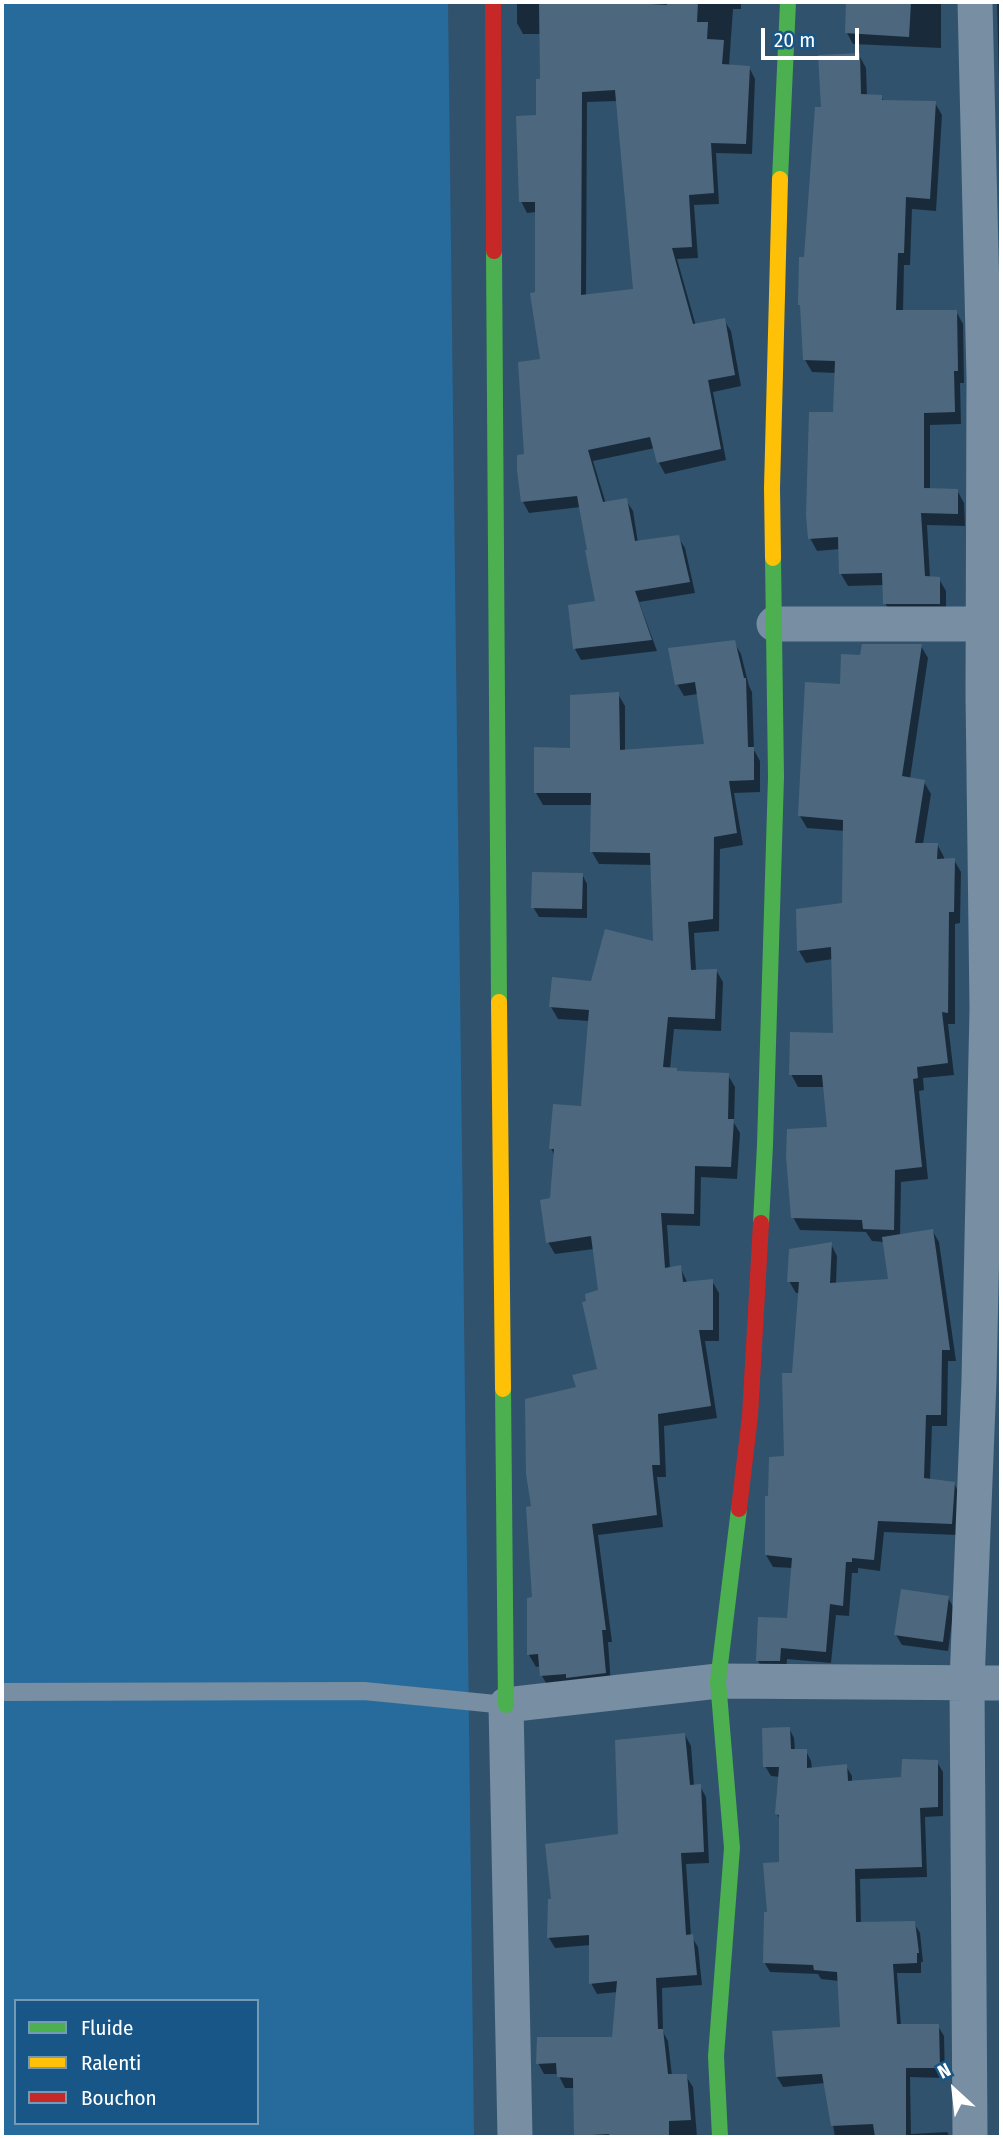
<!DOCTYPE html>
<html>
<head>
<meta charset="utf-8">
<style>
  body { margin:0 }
  #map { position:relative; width:1003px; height:2139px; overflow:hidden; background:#30526d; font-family:"Fira Sans Condensed",sans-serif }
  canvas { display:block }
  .frame { position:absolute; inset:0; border:4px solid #fff; pointer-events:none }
  .legend { position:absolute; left:14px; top:1999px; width:245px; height:126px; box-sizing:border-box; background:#175686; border:2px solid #749ab6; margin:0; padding:9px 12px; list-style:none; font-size:21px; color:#fff }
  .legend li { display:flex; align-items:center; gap:14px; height:35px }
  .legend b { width:35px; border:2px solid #749ab6 }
  .north { position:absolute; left:919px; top:2055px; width:70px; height:70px; -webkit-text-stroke:5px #175686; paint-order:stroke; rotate:333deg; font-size:19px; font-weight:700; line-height:28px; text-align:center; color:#fff }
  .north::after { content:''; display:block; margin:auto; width:24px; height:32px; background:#fff; clip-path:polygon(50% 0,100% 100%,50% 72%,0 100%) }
  .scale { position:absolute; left:761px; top:28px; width:98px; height:32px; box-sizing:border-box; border:4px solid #fff; border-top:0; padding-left:9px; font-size:21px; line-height:24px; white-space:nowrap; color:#fff; -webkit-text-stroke:5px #175686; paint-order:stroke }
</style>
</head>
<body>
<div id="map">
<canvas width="1003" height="2139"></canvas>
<div class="frame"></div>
<ul class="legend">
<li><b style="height:9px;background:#4caf50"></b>Fluide</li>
<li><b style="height:9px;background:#ffc107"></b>Ralenti</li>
<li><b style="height:9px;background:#c62828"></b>Bouchon</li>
</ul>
<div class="north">N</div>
<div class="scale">20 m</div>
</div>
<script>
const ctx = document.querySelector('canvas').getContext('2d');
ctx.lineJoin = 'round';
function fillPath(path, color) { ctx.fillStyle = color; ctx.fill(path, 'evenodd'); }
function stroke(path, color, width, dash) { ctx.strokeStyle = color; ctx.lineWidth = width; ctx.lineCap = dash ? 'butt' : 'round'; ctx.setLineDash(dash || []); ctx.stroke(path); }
fillPath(new Path2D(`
  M2,2H448L474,2137H2ZM16,2001H257V2123H16Z`), '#276b9c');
fillPath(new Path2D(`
  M517,2H741V9H733L729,66L749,67L755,79L752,154L716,153L719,204L694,205L698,258L677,259L696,326L724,320L731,331L741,386L713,392L726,460L665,474L659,463L655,448L593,461L606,504L626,500L633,511L638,543L678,537L685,548L695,593L639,602L657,651L581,660L575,649L597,603L581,507L529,513L523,502L526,456L542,360L537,294L536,212L527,213L521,201L537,116L542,80L541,34H523L517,23ZM618,101L635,291L586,297L587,102Z
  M834,2H941V48L853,44L847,33L848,3Z
  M997,2H1001V86L999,82Z
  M859,55L866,68L867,96L881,97L884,101L935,103L942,115L936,211L912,209L910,265H904L903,312L956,311L963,324L964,383H960L961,424L930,425V490H957L964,503L965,526L927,525L930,578L939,579L946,591V616H892L885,603L884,585L848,586L841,574L840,549L817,551L810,538L835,414L836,373L812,372L805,360L806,259L823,108Z
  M734,642L741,654L749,686L752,692L754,750L760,761V792L734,793L743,845L720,849L719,931L694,933L696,971L716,970L723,982L721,1031L674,1029L670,1069L678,1073L728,1075L735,1087L734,1123L740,1133L737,1179L701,1177L700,1226L667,1225L670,1269L680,1267L688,1284L712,1281L719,1293V1341H705L717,1418L664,1426L666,1477H657L663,1527L598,1535L612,1642H608L611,1685L549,1688L542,1676L541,1666L536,1667L529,1655L534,1599L533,1508L578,1388L600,1371V1292L594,1249L555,1254L548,1242L555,1157L551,1148L583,1108L590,1021L558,1019L551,1007L655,944L652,865L599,864L592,852L593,805H543L536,793L618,694L625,706V751L706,746L698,694L684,696L677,684Z
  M921,646L928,658L910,779L924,782L931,794L923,844H937L944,857V860H954L961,872L960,923L955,924V1024H948L954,1075L923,1078L924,1090L919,1091L928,1179L901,1182L900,1236L932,1230L939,1242L956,1361H948L947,1426H932L930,1480L954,1483L960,1495L957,1535L884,1532L880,1571L858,1568V1573H852L849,1616L836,1615L831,1663L787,1659L786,1672H764L758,1661L788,1619L793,1568L773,1567L766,1555L770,1497L785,1457L794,1375L800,1293H796L789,1281L831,1244L837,1256L836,1284L890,1281L884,1242L872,1241L866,1232L800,1230L793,1217L829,1128L825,1087H798L791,1074L835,1035L833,959L806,963L799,951L798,910L844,904L845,831L807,828L800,816L841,686L862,656Z
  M582,874L587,884V918L539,917L533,907Z
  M948,1598L954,1608L948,1651L902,1645L896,1635Z
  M789,1728L794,1738L795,1751H806L811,1761L812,1769L846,1766L852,1776V1782L903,1778L937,1762L943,1772V1816L925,1817L927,1877L860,1879L861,1923H914L920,1933L923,1962H921V1973H897L901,2026H938L944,2036L945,2078L910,2077L911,2134L947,2132L950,2137H835L826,2083L783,2087L777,2077L842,2028L839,1981L821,1979L818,1974L770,1972L764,1962L769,1914L781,1864V1821L777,1814L780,1777L771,1776L765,1766Z
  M685,1735L691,1746L694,1786H700L706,1797L709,1863L686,1864L691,1936L698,1947L702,1985L662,1988L663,2032L668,2041L672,2076H686L693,2087L697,2137H575V2088H565L558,2074H544L538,2063L613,2039L618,1992L597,1994L591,1983V1945L555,1948L549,1938L620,1836Z`), '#0007');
fillPath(new Path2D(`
  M539,2H619L667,5V2H698L697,22H708L707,39L724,40L722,64L750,66L746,144L711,143L714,193L689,195L692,247L672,248L693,324L725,318L735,375L708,380L721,449L657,463L650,437L588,450L603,502L627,498L635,541L679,535L690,582L635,591L652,640L573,649L568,605L595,601L585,550H587L577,496L521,502L517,470V455L524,454L518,362L540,359L530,293L535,292V202H519L516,116L536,115V79H540ZM615,90L633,289L581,295L582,92Z
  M846,2H911L909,37L845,33Z
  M860,53L861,94L882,95V100L936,101L930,199L906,197L904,253H898L896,310H957L958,371H954L955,412L924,413V488L958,489V514L921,513L925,576L940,577V604H883L882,573L839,574L838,537L808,539L806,515L809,412H833L835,361L803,360L800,305H798L799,257H804L815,107H821L818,55Z
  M735,640L744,678H746L748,747H754V780L729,781L737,833L714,837L713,919L688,922L691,970L717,969L715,1019L668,1017L663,1067L677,1068V1071L729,1073L728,1119H734L731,1167L695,1166L694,1214L661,1213L665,1268L681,1265L683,1282L713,1279V1330H699L711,1406L658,1414L660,1465H652L657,1515L592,1524L606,1630H602L606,1673L566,1678V1674L540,1676L538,1654L527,1655V1598L532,1597L526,1507L531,1506L526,1474L525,1399L576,1387L572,1375L597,1369L582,1302L586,1301L585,1294L598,1290L591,1236L546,1243L540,1200L550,1198L554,1149H549L553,1104L581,1106L589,1010L549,1007L552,977L591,981L605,929L653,941L650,853L590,852L591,793H534V747L570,748V695L619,692L620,750L704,744L695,682L675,685L668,648Z
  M862,644H922L902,776L925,780L915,843H938L937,859L955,858L954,912H949L948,1013L942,1012L948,1063L917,1067L918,1078L913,1079L922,1167L895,1170L894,1230L863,1229L862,1220L791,1218L786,1156L787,1129L827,1127L822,1075H789L790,1032L833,1033L831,947L797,951L796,909L842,903L843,820L798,816L805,682L840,684L841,654L860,655Z
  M532,872L583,873L582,909L531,908Z
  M933,1229L950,1350H942L941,1415H926L924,1478L955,1482L952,1524L878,1521L874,1560L852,1558V1562H846L843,1606L830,1604L826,1652L781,1648L780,1661H756L758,1617L787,1618L792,1558L765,1555V1496H768L769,1457L784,1456L782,1373H792L799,1282H787L789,1249L832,1242L830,1283L888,1279L882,1237Z
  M901,1589L949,1596L943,1642L894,1635Z
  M790,1727L791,1749H807V1768L847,1764L848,1781L901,1777L902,1759L938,1760V1807L920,1808L922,1867L855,1869L856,1922L915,1921L919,1953H917V1963L893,1964L897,2024H939L940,2068H906V2137H875L873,2124L831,2126L822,2074L776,2077L772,2031L840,2027L837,1972L814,1970L813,1965L763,1963L764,1912H767L763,1863L779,1862V1815L775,1814L779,1767H763L762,1728Z
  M685,1733L690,1785L701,1784L704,1852L681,1853L686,1935L693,1934L697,1975L656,1978L658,2029H663L668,2074H687L691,2120L669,2121V2137H609V2134L574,2136L573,2078L557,2077L556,2063L536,2064L537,2037H612L617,1981L589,1984V1935L547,1938L548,1899H551L545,1844L618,1834L615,1740Z`), '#4d687e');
stroke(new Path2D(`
  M2,1692L364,1691L506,1705`), '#778ea3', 18);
stroke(new Path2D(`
  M774,624H983
  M515,2137L506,1705L718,1681L1001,1683
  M970,2137L967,1682L979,1380L987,1009L983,694L984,377L975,2`), '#778ea3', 35);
stroke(new Path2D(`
  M780,179L788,2
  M494,251L499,1002
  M761,1223L765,1145L776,777L773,558
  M503,1389L506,1705
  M720,2137L716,2056L732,1848L718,1681L739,1509`), '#4caf50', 16);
stroke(new Path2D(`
  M773,558L772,488L780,179
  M499,1002L503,1389`), '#ffc107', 16);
stroke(new Path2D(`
  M493,2L494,251
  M739,1509L750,1416L761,1223`), '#c62828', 16);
</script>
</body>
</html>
